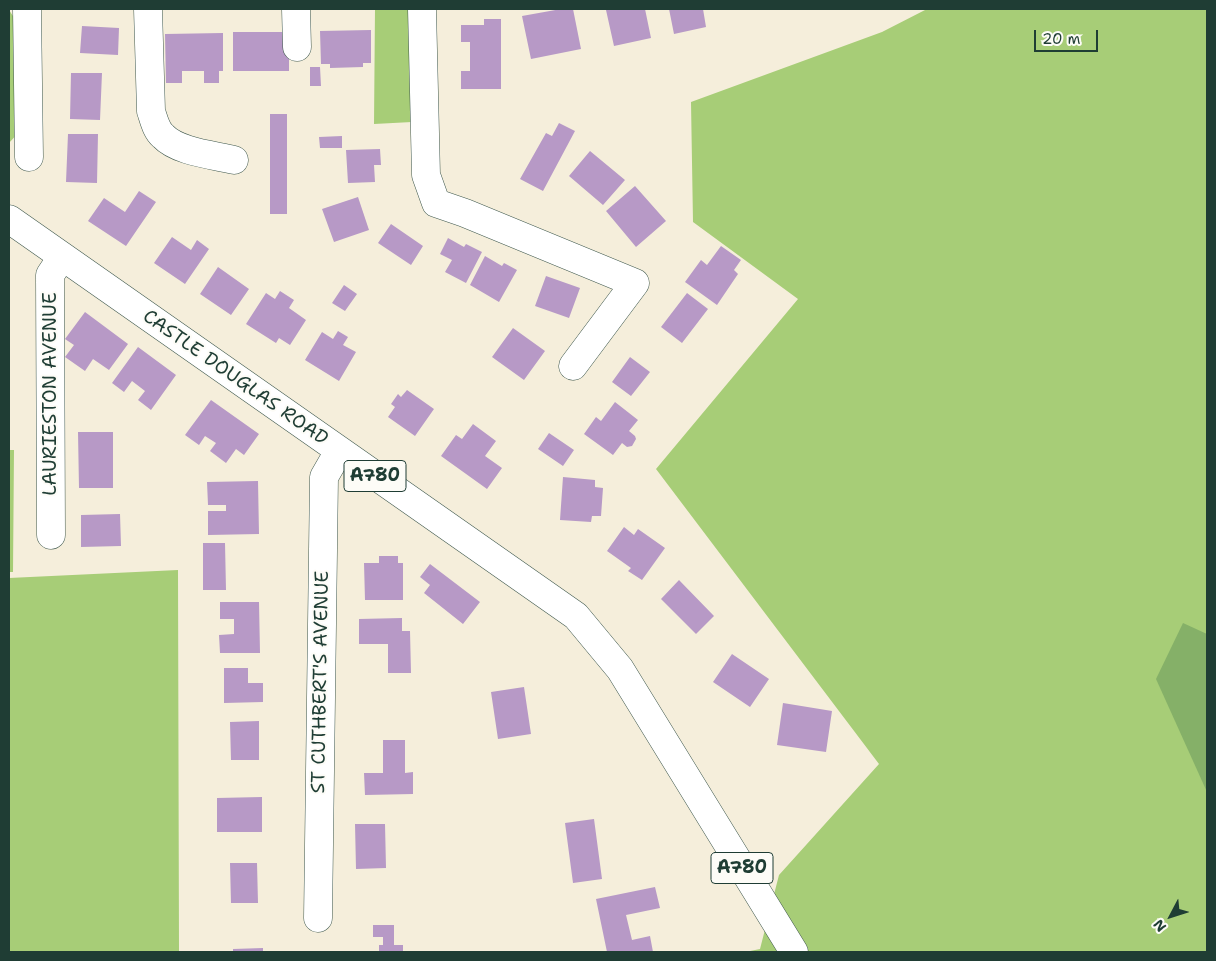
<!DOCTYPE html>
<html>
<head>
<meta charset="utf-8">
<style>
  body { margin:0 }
  #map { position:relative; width:1216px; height:961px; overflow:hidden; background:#f5eedb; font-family:"Shantell Sans",sans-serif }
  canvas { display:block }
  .frame { position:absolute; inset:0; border:10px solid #1f3d34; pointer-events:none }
  .north { position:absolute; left:1146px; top:891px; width:50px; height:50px; -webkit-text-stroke:4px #fdfcf7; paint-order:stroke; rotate:230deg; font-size:14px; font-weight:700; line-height:20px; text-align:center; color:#1f3d34 }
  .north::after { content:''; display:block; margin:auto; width:18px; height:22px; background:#1f3d34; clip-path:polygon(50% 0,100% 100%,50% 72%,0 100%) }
  .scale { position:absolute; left:1034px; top:30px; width:64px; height:22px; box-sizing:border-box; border:2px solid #1f3d34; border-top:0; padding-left:6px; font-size:15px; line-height:18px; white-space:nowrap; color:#1f3d34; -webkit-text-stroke:4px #fdfcf7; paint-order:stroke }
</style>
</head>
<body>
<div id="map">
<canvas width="1216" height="961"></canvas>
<div class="frame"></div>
<div class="north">N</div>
<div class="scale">20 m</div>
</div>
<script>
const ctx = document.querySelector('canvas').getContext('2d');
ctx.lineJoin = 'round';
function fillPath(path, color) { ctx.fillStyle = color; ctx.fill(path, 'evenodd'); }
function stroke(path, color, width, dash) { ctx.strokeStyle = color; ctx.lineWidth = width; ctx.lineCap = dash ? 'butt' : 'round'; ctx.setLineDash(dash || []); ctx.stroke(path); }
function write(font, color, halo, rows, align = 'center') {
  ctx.font = font + ' "Shantell Sans",sans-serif'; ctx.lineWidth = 4; ctx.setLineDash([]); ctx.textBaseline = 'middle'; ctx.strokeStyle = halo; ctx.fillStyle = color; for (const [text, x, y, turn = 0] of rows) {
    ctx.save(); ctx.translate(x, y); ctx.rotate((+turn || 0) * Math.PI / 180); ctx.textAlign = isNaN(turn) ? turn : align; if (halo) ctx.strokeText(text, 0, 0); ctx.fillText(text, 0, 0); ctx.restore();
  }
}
fillPath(new Path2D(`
  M375,9H410L412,122L374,124Z
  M927,9H1207V952H745L760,949L779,875L879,764L656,469L798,299L693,222L691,102L882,32Z
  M9,10L15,19L20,131L9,143Z
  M9,450H14L13,572H9Z
  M178,570L179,952H9V578Z`), '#a7cd77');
fillPath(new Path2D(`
  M1183,623L1207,634V792L1156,679Z`), '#85b068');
fillPath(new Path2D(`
  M561,9H573L581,49L531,59L522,16Z
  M613,9H645L651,38L614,46L606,10Z
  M669,9H703L706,27L674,34Z
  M484,19H501V89H461V71H470V42H461V25H484Z
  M82,26L119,28L118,55L80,53Z
  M371,30V63H363V67L330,68V64H321L320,31Z
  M233,32H289V71H233Z
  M223,33V71H219V83H204V71H182V83H166L165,34Z
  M310,67H320L321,86H310Z
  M71,73H102L100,120L70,119Z
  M270,114H287V214H270Z
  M559,123L575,131L543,191L520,179L546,133L552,136Z
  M68,134H98L97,183L66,182Z
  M342,136V148H320L319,137Z
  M380,149L381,165H374L375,182L348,183L346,150Z
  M590,151L625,180L603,205L569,176Z
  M635,186L666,221L636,247L606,211Z
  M139,191L156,202L126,246L88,221L104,198L125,212Z
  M358,197L369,230L334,242L322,209Z
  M391,224L423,246L411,265L378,243Z
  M172,237L191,250L197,240L209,249L185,284L154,263Z
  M448,238L464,247L466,244L482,252L466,283L445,272L452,260L440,254Z
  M721,246L741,260L734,270L738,274L717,305L685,282L701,260L707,265Z
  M485,256L502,266L504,263L517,270L499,302L470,285Z
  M218,267L249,289L231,315L200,294Z
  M546,276L580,288L569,318L535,306Z
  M344,285L357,294L345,311L332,303Z
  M280,291L294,300L289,308L306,320L290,345L279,338L276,343L246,324L266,293L275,299Z
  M687,293L708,309L682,343L661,327Z
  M85,312L128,344L109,370L93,359L85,371L65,357L74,345L65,339Z
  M513,328L545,351L524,380L492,357Z
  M338,331L348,337L343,345L356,352L339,381L305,360L322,332L333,339Z
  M138,347L176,375L151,410L138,400L145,391L132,381L124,392L112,383Z
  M630,357L650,372L631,396L612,382Z
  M407,390L434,409L415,436L388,417L395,407L391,404L398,394L401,397Z
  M211,400L259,434L244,455L236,449L226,463L210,451L216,443L205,436L199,445L185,435Z
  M615,402L638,420L629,431L635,436L636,439L632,446L627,447L622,443L613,455L584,434L596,417L601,421Z
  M473,424L496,441L485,456L502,468L487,489L441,456L456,435L462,439Z
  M78,432H113V488H79Z
  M549,433L574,450L563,466L538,449Z
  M563,477L595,480V487L603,488L601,516H592L591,522L560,520Z
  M258,481L259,534L208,535V511H226V505H208L207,482Z
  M120,514L121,546L81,547V515Z
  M624,527L634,535L638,529L665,548L642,580L628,571L631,568L607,551Z
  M203,543H225L226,590H203Z
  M379,556H398V563H403V600H365L364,563H379Z
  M430,564L480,602L463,624L424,593L430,585L420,577Z
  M679,580L714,616L696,634L661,599Z
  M220,602H259L260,653H220L219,635L234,634V619H220Z
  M402,618V631H410L411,673H388V644H359V619Z
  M732,654L769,679L750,707L713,682Z
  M224,668H248V683H263V702L224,703Z
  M524,687L531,734L498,739L491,692Z
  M783,703L832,711L826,752L777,745Z
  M259,721V760H231L230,722Z
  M383,740H405V773L413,772V794L365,795L364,773H383Z
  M262,797V832H217V798Z
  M594,819L602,879L573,883L565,823Z
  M355,824H385L386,868L356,869Z
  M230,863H257L258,903H231Z
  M655,887L660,908L626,915L632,940L650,936L653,952H607L596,899Z
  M373,925H394V945H403V952H379V945H383V937H373Z
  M263,948V952H233V949Z`), '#b799c6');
const minor = new Path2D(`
  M27,9L29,157
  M148,9L151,111C154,120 156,130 163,136C178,152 214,155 234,160
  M296,9L297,47
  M422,9L426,175L436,203L465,213L635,283L573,366
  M51,535L50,275L62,257
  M318,918L324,477L339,451`);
const major = new Path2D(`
  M9,219L576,616L620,669L794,952`);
stroke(minor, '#3f584d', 29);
stroke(major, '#3f584d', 29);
stroke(minor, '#fff', 28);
stroke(major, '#fff', 28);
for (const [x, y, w] of [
  [375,476,62],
  [742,868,62]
]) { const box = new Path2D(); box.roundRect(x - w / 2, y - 15.5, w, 31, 4); ctx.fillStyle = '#fdfcf7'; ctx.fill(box); stroke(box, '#1f3d34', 1); }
write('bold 18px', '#1f3d34', null, [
  ["A780",375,476],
  ["A780",742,868]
]);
write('19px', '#1f3d34', '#fdfcf7', [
  ["CASTLE DOUGLAS ROAD",235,378,35],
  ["LAURIESTON AVENUE",51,394,-90],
  ["ST CUTHBERT'S AVENUE",321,682,-89]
]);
</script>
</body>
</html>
